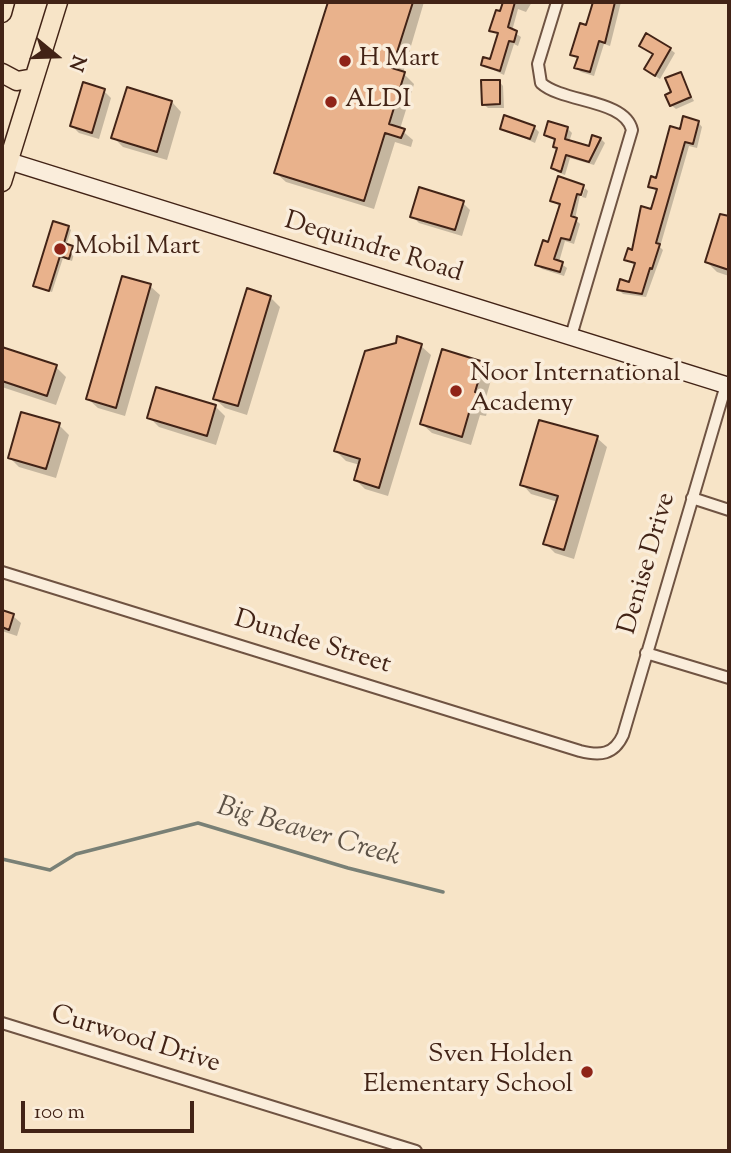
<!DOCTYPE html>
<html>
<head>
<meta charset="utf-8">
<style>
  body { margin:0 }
  #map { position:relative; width:731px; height:1153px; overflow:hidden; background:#f7e4c7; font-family:"Sorts Mill Goudy",serif }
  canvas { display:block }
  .frame { position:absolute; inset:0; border:4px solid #422316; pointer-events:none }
  .north { position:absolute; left:21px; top:21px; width:70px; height:70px; -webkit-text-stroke:5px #faeddb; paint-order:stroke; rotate:109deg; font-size:19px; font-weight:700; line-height:28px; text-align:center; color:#422316 }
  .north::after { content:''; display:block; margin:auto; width:24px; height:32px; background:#422316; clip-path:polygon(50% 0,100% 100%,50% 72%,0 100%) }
  .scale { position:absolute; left:21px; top:1101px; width:173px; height:32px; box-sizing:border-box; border:4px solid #422316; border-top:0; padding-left:9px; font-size:21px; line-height:24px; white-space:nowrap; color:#422316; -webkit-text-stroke:5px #faeddb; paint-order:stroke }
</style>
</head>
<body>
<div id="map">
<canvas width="731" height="1153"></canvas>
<div class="frame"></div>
<div class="north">N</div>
<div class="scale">100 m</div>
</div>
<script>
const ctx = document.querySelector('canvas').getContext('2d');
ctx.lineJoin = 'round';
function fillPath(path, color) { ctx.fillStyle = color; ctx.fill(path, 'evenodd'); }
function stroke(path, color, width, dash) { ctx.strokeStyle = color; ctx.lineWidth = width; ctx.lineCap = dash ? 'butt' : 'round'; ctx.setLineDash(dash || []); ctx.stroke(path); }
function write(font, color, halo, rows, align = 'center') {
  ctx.font = font + ' "Sorts Mill Goudy",serif'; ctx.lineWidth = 7; ctx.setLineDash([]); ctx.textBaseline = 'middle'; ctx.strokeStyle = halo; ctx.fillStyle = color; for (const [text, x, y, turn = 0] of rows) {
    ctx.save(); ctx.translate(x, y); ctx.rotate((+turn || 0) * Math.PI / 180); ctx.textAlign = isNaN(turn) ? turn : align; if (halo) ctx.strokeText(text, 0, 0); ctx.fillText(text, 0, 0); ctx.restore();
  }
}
fillPath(new Path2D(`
  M330,2H424L403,73L414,84L400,129L413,140L411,147L395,142L374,209L286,182L276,173Z
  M505,2H532L526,12L518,9L512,31L521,37L518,46L514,44L504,75L483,65L491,61L499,35L491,30Z
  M590,2H621L610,46L604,44L594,76L581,72L576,67L579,59L572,54L587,27L593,8Z
  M641,45L670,49L675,53L660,79L650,73L654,55Z
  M680,74L694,101L676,109L671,105Z
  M499,81L503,86L504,108H488L483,104Z
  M104,91L111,98L99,139L79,133L72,126Z
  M172,102L181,112L167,160L123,147L113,137Z
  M698,122L702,127L697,148L689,146L660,247L663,250L646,297L623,294L619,290L631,285L637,266L626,259L634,252L658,192L650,186L657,180L681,131Z
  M549,123L568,129L572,133L569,142L590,148L593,137L601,139L605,143L594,165L570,158L565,175L557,172L553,168L559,150L555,146L556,141L546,134Z
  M534,127L539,132L535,143L502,128Z
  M582,186L575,219L580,224L574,244L565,241L559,262L567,268L564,276L542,269L537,264L549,244L561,207L552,201Z
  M585,188L588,191L586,198L582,197Z
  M463,203L470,210L462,236L419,223L412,216Z
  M721,216H729V276L717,272L707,262Z
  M68,227L71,230L66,246L75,250L72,261L63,258L52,292L38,288L35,285Z
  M150,286L160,295L125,416L98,408L88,399Z
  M270,297L280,307L247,415L225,408L215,399Z
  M421,346L431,355L388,496L365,489L356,480L360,465L346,461L336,451Z
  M2,349L56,367L66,377L56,405L2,387Z
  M483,364L493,373L485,401L489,405L486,416L480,415L471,445L432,433L422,424Z
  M215,406L225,416L216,445L159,427L149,417Z
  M59,425L69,435L56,478L19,467L10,458Z
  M597,438L607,447L574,559L555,553L545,543L558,502L531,494L522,484Z
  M2,613L13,616L21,623L17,636L2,631Z`), '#0003');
stroke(new Path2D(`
  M2,859L50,870L76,854L198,823L348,868L443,892`), '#798076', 3.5);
const building = new Path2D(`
  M328,2H413L392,68L405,72L389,124L405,129L401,138L385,133L364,201L274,173Z
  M503,2H515L508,27L517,31L514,42L509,41L500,71L481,65L483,57L490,59L498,33L489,31L496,10L500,11Z
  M593,2H615L605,43L599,41L590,72L574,68L578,57L570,55L580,23L586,25Z
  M646,33L671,48L655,76L644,69L653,54L639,46Z
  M681,72L691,97L670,106L665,95L671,92L665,78Z
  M481,80H500V104L482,105Z
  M83,82L105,89L92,133L70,126Z
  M127,87L172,101L157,152L111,138Z
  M504,115L535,126L530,139L500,129Z
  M683,116L699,121L693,144L685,142L656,243L660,244L652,269L650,268L642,294L617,290L620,279L629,282L635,263L624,260L628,248L632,250L641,206L651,209L657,189L648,187L651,176L656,178L670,126L680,129Z
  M548,121L568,127L565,139L589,146L592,135L601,138L589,162L566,155L561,172L551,168L557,148L553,147L555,139L544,135Z
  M558,176L584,185L581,195L577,194L571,216L577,218L570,240L561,238L554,259L563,262L560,272L535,265L543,240L548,242L560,204L550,201Z
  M419,187L464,201L455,230L410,217Z
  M720,214L729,216V270L705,262Z
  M53,221L69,226L64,243L73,246L69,259L60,256L49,291L33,286Z
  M122,276L151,284L116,408L86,399Z
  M247,288L271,296L238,406L213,399Z
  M397,336L422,344L379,488L354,480L360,459L334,451L365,351L396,343Z
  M2,347L57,365L47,396L2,381Z
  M442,349L484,362L475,392L480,394L476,408L471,406L462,437L420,424Z
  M156,387L216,405L207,436L147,418Z
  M21,412L60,423L46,469L8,458Z
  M539,420L598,436L564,550L543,544L558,496L520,485Z
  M2,610L14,614L9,630L2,627Z`);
fillPath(building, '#e9b28c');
stroke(building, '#422316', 2);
const minor = new Path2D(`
  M557,2L538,64L541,83C563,103 625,99 632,130L571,336
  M692,498L729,510
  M2,572L580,751C600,756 614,755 623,735L726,385
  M646,653L729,678
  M2,1023L416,1151`);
const secondary = new Path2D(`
  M2,159L729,386`);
const primary = new Path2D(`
  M2,13L5,2
  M2,73L17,81L34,78
  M2,182L58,2`);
stroke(minor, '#6f5342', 14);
stroke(secondary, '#422316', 19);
stroke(primary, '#422316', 21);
stroke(minor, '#faeddb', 10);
stroke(secondary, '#faeddb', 16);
stroke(primary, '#f7e4c7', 18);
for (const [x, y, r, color] of [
  [345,61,7,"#8f2418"],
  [331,102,7,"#8f2418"],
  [60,249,7,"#8f2418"],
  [456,391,7,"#8f2418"],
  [587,1072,7,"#8f2418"]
]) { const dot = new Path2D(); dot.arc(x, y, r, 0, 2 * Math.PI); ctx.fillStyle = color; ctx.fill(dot); stroke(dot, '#faeddb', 2.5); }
write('26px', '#422316', '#faeddb', [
  ["H Mart",359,61],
  ["ALDI",345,102],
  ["Mobil Mart",74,249],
  ["Noor International",470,376],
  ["Academy",470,406],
  ["Sven Holden",573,1057,"right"],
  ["Elementary School",573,1087,"right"]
], 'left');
write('26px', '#422316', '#faeddb', [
  ["Dequindre Road",373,249,17],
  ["Denise Drive",649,564,-74],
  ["Dundee Street",312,644,17],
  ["Curwood Drive",135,1041,17]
]);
write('italic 28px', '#5d5246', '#faeddb', [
  ["Big Beaver Creek",308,834,16]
]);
</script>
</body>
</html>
